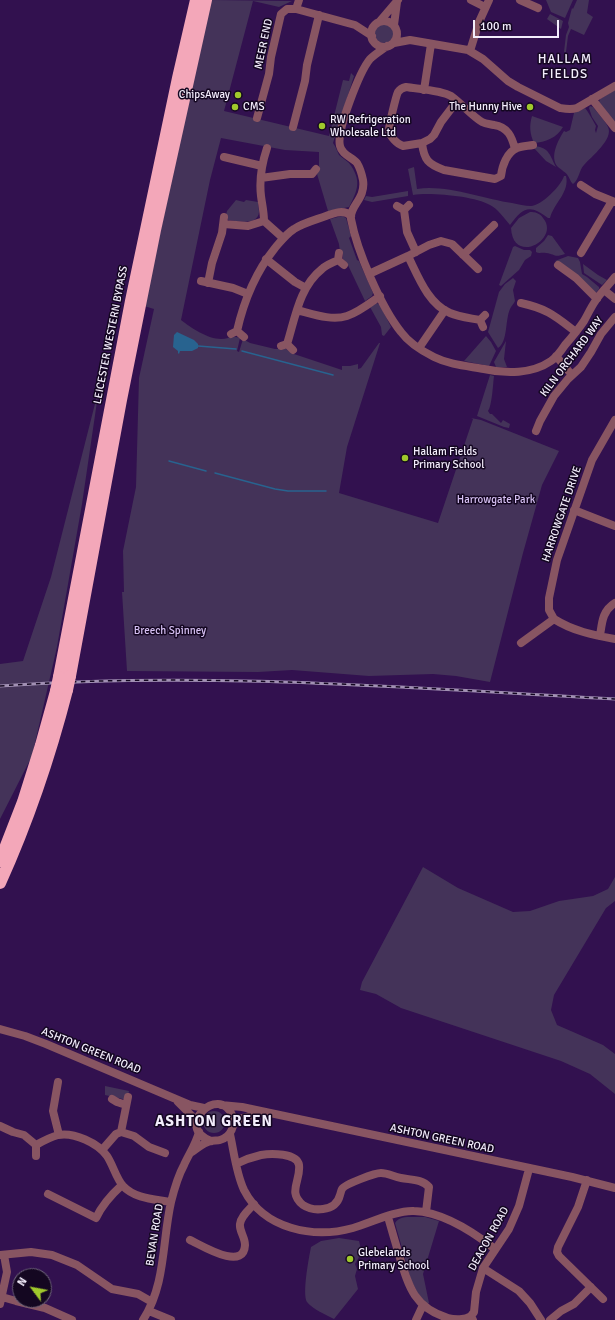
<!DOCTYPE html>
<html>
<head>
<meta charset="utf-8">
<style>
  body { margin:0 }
  #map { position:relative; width:615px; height:1320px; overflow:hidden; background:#32114f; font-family:Signika,sans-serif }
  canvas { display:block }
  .north { position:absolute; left:12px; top:1268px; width:40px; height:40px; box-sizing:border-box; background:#140721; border:1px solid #6d6379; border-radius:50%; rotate:302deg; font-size:11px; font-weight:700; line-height:16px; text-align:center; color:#f3edfc }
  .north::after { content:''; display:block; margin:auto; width:14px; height:18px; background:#a0c92c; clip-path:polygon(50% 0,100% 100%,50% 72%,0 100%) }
  .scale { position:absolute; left:473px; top:20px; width:86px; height:18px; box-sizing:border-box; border:2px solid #f3edfc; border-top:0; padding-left:5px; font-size:12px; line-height:14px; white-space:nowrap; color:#f3edfc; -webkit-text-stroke:3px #140721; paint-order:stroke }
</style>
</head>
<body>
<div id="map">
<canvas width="615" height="1320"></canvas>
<div class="north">N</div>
<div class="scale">100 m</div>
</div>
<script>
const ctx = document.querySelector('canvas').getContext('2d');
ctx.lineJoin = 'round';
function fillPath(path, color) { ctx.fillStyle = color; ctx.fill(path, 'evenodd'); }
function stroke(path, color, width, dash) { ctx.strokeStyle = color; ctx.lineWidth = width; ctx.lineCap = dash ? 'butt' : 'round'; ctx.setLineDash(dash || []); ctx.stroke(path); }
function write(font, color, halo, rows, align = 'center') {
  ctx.font = font + ' Signika,sans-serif'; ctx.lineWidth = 3; ctx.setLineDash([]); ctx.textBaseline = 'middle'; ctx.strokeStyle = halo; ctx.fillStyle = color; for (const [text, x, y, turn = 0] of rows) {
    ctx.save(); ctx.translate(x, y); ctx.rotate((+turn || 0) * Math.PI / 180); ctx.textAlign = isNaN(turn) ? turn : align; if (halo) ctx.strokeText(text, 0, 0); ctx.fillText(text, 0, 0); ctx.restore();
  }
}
fillPath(new Path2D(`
  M211,0L292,1L279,7L253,1L224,111L329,136L343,80L349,81L351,73L354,76L333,143C336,147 337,151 339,155C342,158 346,160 349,163C362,180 358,190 349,207L328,211L317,174L319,169V152L285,150L221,138L210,180L181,320C191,328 208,339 221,339C228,339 234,335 240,338L237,351L239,352L243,339L250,343L275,349H286L291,353L342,370V366H350L358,364V369L361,368L379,343H380L347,447L339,493L438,523L473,419L471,418L481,420L559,451L542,485L523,553L490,682L456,676L433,674L369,676L292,670L258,672L127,671L122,592H124L123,551L136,487L139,378L154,309L144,306Z
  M546,0H573L565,18L551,12Z
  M577,0H589L587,13L593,17L584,35L571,29L568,36L566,52H564L566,35L569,27L568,23L572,8L573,9Z
  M550,14L563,21L561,29L547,19Z
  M374 33a10 10 0 1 1 20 0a10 10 0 1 1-20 0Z
  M615,90V123L599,102L600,99Z
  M590,106L593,107C598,114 605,120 608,127C614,139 591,157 584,165C579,170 579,180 573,184C570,181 570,179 568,176C566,172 561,170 558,167C549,158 558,140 564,131L566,132L570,130L574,113L585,108C587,110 594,122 596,126L595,130L596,133L598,126L592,117L589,108Z
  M532,116L563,127C557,138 545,142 534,143C530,134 529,126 532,116Z
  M535,146C550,148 550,156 556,167L546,161L533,147Z
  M414,167L417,189C445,184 484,199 512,203C518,204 525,206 531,206C541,206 561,186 564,176H566C570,192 554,203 550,218H548C530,204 523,207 510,225C504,218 498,209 490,205C474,196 430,192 413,195L408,169Z
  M408,191V196L372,202L364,200L366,196L372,197Z
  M236,200L244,202L246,200L258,202C258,205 259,209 259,212C258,226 237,221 228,220L226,215L227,211Z
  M530,212C535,212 540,213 543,218C561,239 513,266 511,228L519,218Z
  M342,216L346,218L351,236L349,238L357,260L359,261L373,293L372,296L365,301L347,263L343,259V253L340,252L339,244L330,219Z
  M548,235L552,236L565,254C554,258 555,254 546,253C542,252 539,254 536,252V248L544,241Z
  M515,246L524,250H530L532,252L531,256L525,260L519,270L501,286L499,285L513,247Z
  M568,256L578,258L580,262L582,274L587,277L599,287V289L594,295L574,273L555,261Z
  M583,264L598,275L607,280L602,285L584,273Z
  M513,278L516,281L513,290L515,301C514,304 511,306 510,309C505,320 508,342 498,348L488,332L499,292L505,284Z
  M377,303L380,305L391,327L384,336L382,335L381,327L370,307Z
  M486,336L491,342L496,351L490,364L489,366L464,361Z
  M506,341L504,359L507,367H496L494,362Z
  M490,375L494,376C493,384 492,406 488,411L490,414H492L501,423L503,420L510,424L509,428L504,427L477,416Z
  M99,388L82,504L57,647L32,756L0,819V664L23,661L51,577Z
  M423,867L458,888L513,912L530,911L559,901L593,896L608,889L615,877V901L606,908L554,995L551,1010L557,1025L603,1045L615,1054V1094L590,1074L561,1061L401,1008L376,994L360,990L362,982Z
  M105,1086L129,1091L127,1100L105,1095Z
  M203 1122a11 11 0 1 1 22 0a11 11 0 1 1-22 0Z
  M412,1217H425L439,1221L423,1274L429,1303L427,1304L418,1294L411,1280L395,1223C399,1217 405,1217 412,1217Z
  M339,1238L359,1241L363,1257H359L355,1264L357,1269L355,1276L358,1289L334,1319C327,1315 312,1309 307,1302C302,1294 309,1257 311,1247L321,1241Z`), '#443359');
fillPath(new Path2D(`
  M177,332L194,340L198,344V348L192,351H180L179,354L178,353V351L173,347L174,335Z`), '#28638f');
stroke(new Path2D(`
  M198,346L236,349
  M242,351L333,375
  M169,461L206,471
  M215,473L275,489L288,491H326`), '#28638f', 1.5);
stroke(new Path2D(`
  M471,0L485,7
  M520,0L538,8
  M296,9L299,0
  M380,21L398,0
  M371 34a13 13 0 1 1 26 0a13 13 0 1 1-26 0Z
  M394,25L397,2
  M394,43L410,40L468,50L483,59L508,81L518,87L560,108C566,109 571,110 577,108L615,86
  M387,46C382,50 375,54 370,59C360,71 336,131 340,146C342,155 352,157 357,163C360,168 362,175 363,180C366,199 349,206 351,219C357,251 381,307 401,332C409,343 422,351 434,357C450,365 467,366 484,369C506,374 532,374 551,361C557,357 561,351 565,345C572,337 578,330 584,321C588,314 591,307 596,300C601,292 609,285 615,277
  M470,51L479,22L489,0
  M424,90L431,44
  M592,99L615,128
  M457,101L441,122L434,135L430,139L422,143L403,146C397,144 390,137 389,130C389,125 396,96 398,92C400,89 402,88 406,87C418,89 441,90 451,96C462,104 471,115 482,122C486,124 490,124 494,125C508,127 512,137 515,149
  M257,118L269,74L271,57L281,14L287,9H296L355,25L372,36
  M293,127L305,81L307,65L319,15
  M422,143C424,160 428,164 444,170L495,179L501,176C502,166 507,152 517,148C522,146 528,146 533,145
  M267,148C262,163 259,179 261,196C262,204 264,212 264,221L283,238
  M224,157L262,166
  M261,178L290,174H312L316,169
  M581,185L595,194L615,202
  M397,206L404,210L409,205
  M404,210L407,232L416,252
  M224,224L248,226L264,221
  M339,253L338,260L344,265
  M581,253L612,201
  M463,255L494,225
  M408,256C418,276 428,304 450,313C459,317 470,318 480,320
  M266,259L295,282L306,288
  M558,265L576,278L597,299
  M369,274L408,256L429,245L441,241L452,244L478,269
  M201,281L233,288L248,294
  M208,283L212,263L222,233L224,217
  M604,290L615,299
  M521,303C548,309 555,316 576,332
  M297,310C313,314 331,321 347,316C359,312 370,303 380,296
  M483,327L480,320L485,315
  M237,331C244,300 255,273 275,248C281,241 286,234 294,229C303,223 315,220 326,216C334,213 344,209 351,216
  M231,334L237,331L244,337
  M287,344C295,319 299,287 322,269C326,265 332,263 338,260
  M281,346L287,344L293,350
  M419,348L445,310
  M556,356L572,375
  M536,431L540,421L554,396L568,379L581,367L591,352L601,334L615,317
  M574,510L615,526
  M554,619L549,610V598L557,560L592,460L615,420
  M600,636C602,623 602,611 615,603
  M521,643L554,619C573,631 593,635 615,639
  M0,1029L25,1036L46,1044L190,1105L204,1108
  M58,1082L53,1111L59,1135
  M112,1099L117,1102L126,1105
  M178,1102L191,1115L197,1123
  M221,1105L242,1107L572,1177L615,1188
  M233,1124L242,1118L261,1113
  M0,1126L13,1132L24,1135L36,1145C43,1141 51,1137 58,1135C74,1132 98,1143 107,1156C113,1165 116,1178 123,1186C135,1199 155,1199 171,1202
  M121,1132L128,1097
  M230,1134C234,1152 236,1173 244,1190C264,1229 313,1239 353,1228C370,1223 397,1210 414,1211C443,1212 472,1231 495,1249
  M36,1145V1156
  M102,1150L116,1134L121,1132L134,1136L149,1147L165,1153
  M192,1152C198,1148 204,1142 211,1141C214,1140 217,1141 220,1140C231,1137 236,1125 232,1115C219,1084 173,1127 211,1141
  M236,1164C244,1160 252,1157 261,1155C271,1153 297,1153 299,1165C301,1181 287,1192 303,1205C309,1209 316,1210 323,1209C332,1208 338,1203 340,1195C341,1192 341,1191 342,1189C345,1184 375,1173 381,1173C388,1173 394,1177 401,1178C411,1180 422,1179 429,1187L426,1212
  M587,1180L578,1207L558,1247L557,1252L559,1256L603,1299
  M48,1194L96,1218C102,1205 111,1195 122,1185
  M388,1217C392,1231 396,1245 400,1258C409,1288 415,1308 448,1318C455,1320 465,1320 471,1316
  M190,1240C201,1245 244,1272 245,1245C245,1237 239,1231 240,1224C241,1216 249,1210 254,1204
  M0,1255L31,1252L52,1255L77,1265L112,1289L138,1294L152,1302
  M483,1268L519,1291L530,1303L541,1320
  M2,1297L16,1301L45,1308L72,1320
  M0,1304L7,1272L4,1255
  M149,1311L171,1320
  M143,1320C166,1284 162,1242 171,1202C174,1190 178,1176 184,1165C189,1154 196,1144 199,1132
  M416,1320L423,1305
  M473,1320L471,1316L474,1312L476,1292L483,1268L509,1229L519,1206L529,1169
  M550,1320L561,1311L574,1304L591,1287`), '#885562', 8);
stroke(new Path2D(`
  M70,676L121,400L155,230L206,0
  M59,677L131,301L178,78L196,0
  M0,861L23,802L41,745L56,691
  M0,883C28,821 50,756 67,690`), '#f3a7b9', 12);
const rail = new Path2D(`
  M0,686C205,671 410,688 615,699`);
stroke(rail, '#a190b3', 3);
stroke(rail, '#140721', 1.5, [4.5]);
stroke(new Path2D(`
  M67,690L70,676
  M56,691L59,677`), '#f3a7b9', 12);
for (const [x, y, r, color] of [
  [238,95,4,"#a0c92c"],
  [235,107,4,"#a0c92c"],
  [530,107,4,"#a0c92c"],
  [322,126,4,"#a0c92c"],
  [405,458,4,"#a0c92c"],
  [350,1259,4,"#a0c92c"]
]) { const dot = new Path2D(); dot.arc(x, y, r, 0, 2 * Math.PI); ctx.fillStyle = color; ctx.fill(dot); stroke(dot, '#140721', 1.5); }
write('11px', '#f3edfc', '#140721', [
  ["MEER END",264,44,-78],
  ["LEICESTER WESTERN BYPASS",111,335,-79],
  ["KILN ORCHARD WAY",572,357,-53],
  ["HARROWGATE DRIVE",562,514,-71],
  ["ASHTON GREEN ROAD",91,1051,22],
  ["ASHTON GREEN ROAD",442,1139,12],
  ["BEVAN ROAD",155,1235,-81],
  ["DEACON ROAD",489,1239,-61]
]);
write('11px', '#f3edfc', '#140721', [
  ["ChipsAway",230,95,"right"],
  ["CMS",243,107],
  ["The Hunny Hive",522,107,"right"],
  ["RW Refrigeration",330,120],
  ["Wholesale Ltd",330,133],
  ["Hallam Fields",413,452],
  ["Primary School",413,465],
  ["Glebelands",358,1253],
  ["Primary School",358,1266]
], 'left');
write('11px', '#d6c0f3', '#140721', [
  ["Harrowgate Park",496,500],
  ["Breech Spinney",170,631]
]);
ctx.letterSpacing = '1px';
write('13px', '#f3edfc', '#140721', [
  ["HALLAM",565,60],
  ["FIELDS",565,75]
]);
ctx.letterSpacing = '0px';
ctx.letterSpacing = '1px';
write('bold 15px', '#f3edfc', '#140721', [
  ["ASHTON GREEN",214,1122]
]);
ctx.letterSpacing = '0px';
</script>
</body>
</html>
